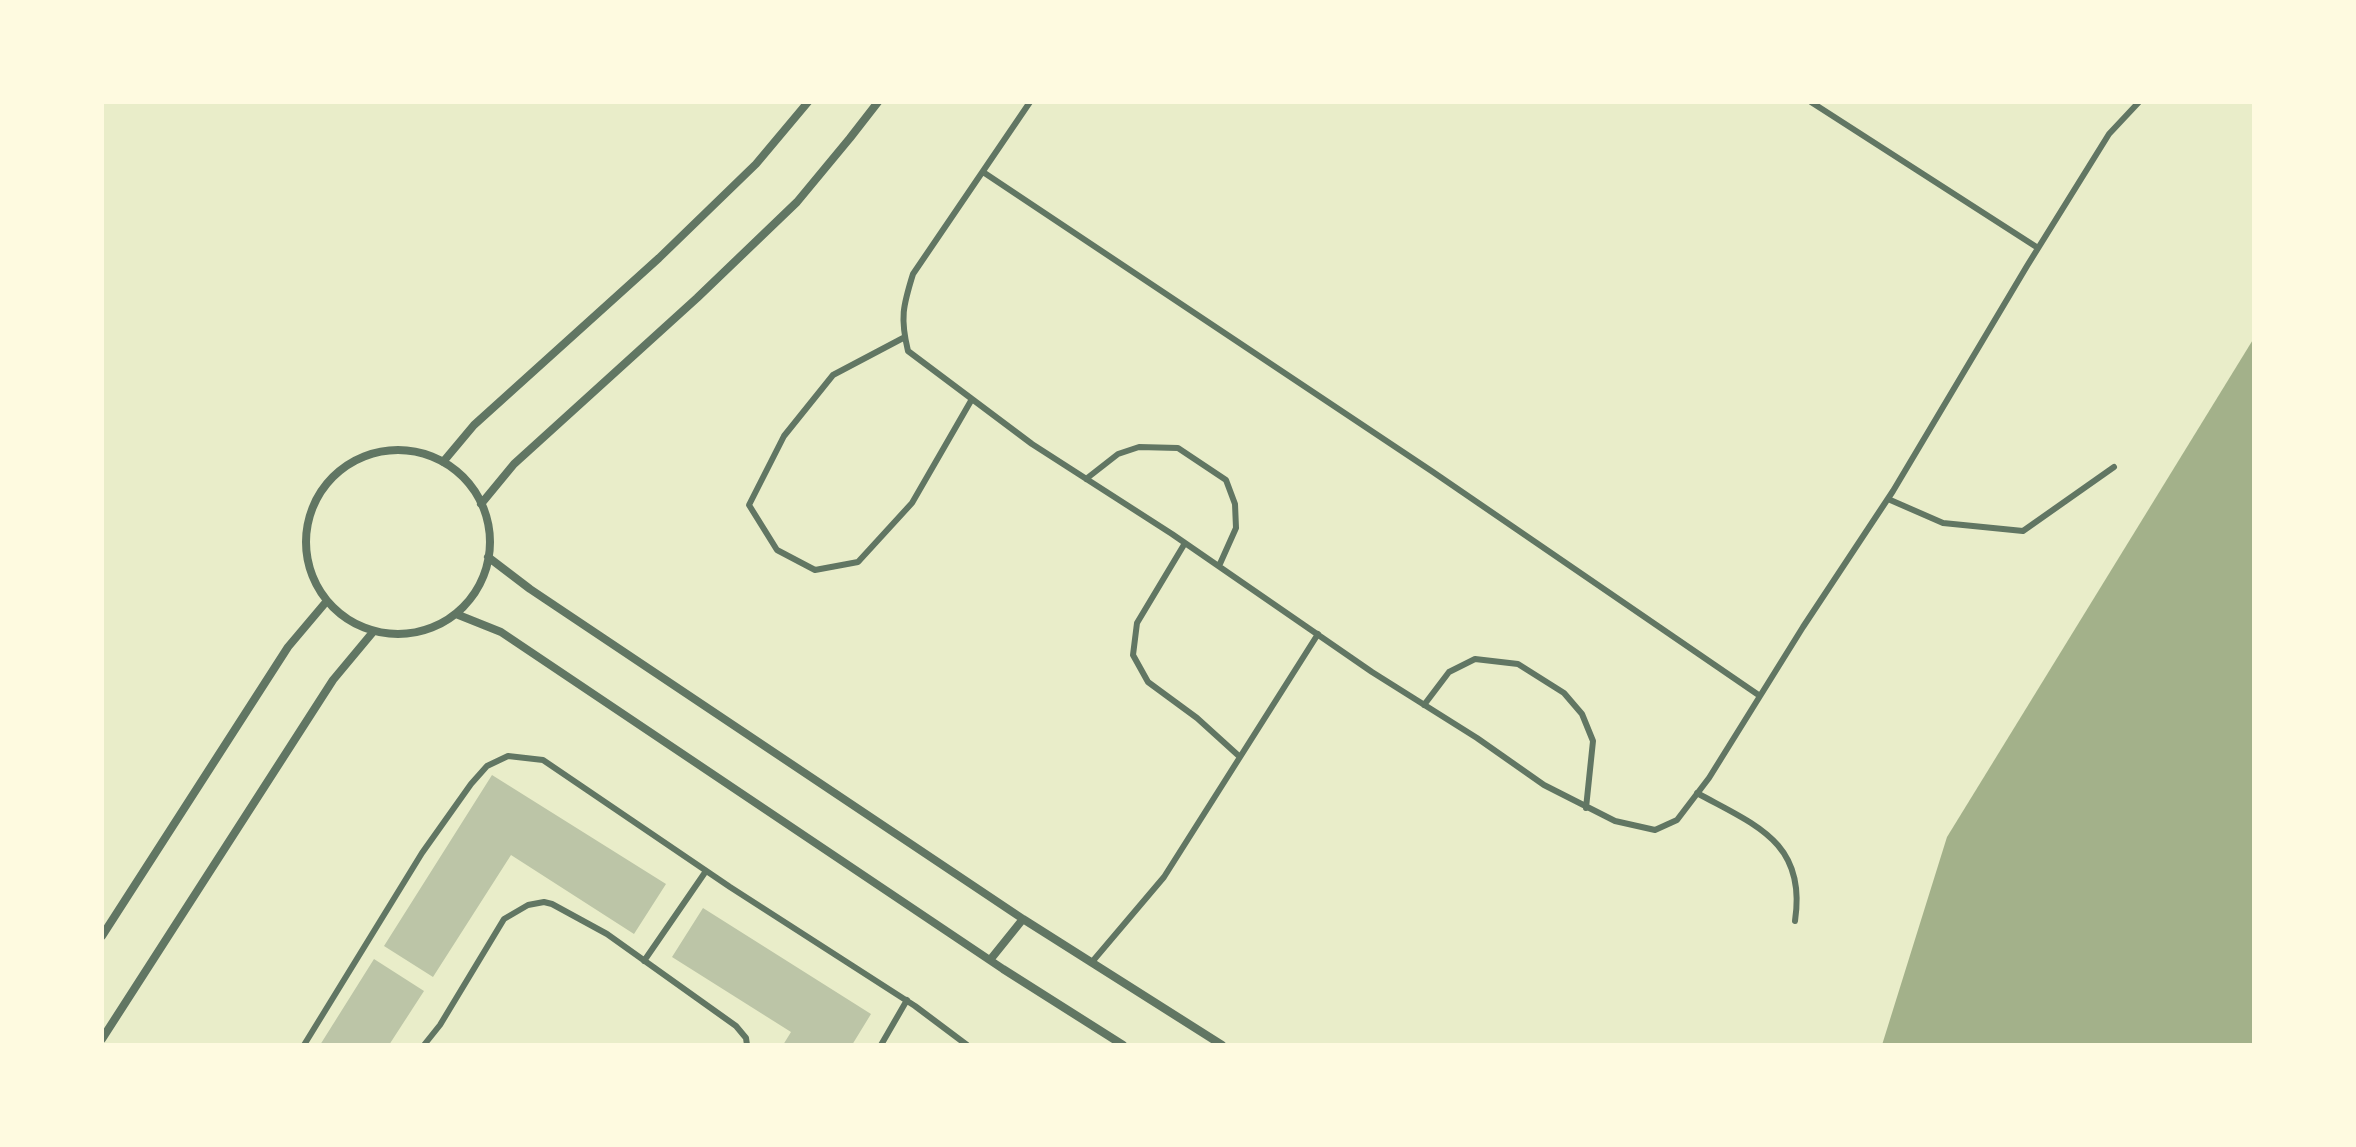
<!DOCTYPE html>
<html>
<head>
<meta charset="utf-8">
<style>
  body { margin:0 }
  #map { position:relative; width:2356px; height:1147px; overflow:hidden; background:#e9edc9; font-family:Ubuntu,sans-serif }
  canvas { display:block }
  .frame { position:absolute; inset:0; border:104px solid #fefae0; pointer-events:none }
</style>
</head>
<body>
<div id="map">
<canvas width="2356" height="1147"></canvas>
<div class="frame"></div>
</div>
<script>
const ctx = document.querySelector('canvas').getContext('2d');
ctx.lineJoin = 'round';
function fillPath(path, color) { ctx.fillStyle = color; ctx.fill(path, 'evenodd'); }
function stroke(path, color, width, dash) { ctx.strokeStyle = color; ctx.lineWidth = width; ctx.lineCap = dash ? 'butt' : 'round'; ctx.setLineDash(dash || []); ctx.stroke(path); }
fillPath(new Path2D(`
  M2254,338V1045H1882L1947,837Z`), '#a3b18a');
fillPath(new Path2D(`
  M492,775L666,884L634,934L511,855L433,977L384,946Z
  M703,908L871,1014L852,1045H783L791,1032L672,957Z
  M374,959L424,991L389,1045H320Z`), '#bcc5a7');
stroke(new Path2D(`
  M1030,102L913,274C903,306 900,318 908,351L1032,444L1172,534L1372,672L1477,738L1544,785L1615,821L1655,830L1677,820L1709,778L1803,627L1893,491L2027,266L2109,134L2139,102
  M1811,102L2038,248
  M983,172L1433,472L1760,696
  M905,337L833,375L784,436L749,505L777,550L815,570L858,562L912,503L972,399
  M1086,479L1118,454L1139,447L1178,448L1226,480L1235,504L1236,528L1219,566
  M1888,499L1943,523L2023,531L2114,467
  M1185,543L1137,623L1133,655L1148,682L1197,718L1240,757
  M1424,705L1449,672L1475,659L1518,664L1564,693L1582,714L1593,741L1586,808
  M1697,793C1755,825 1807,842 1795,921
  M644,961L706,871
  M1092,962L1164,877L1318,634
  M304,1045L422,853L471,784L487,766L508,756L543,760L730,887L915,1006L967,1045
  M424,1045L440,1025L504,919L528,905L544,902L552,904L607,934L736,1026L746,1038L747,1045
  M881,1045L907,1000`), '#617663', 6);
stroke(new Path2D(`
  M306 542a92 92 0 1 1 184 0a92 92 0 1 1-184 0Z
  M443,462L474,425L659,258L756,164L808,102
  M481,504L514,464L697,298L797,202L850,138L878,102
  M488,557L530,589L1023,919L1222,1045
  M456,614L501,632L1003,969L1123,1045
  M102,936L288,647L326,602
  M990,960L1023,919
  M102,1039L333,680L373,632`), '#617663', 8);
</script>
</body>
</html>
